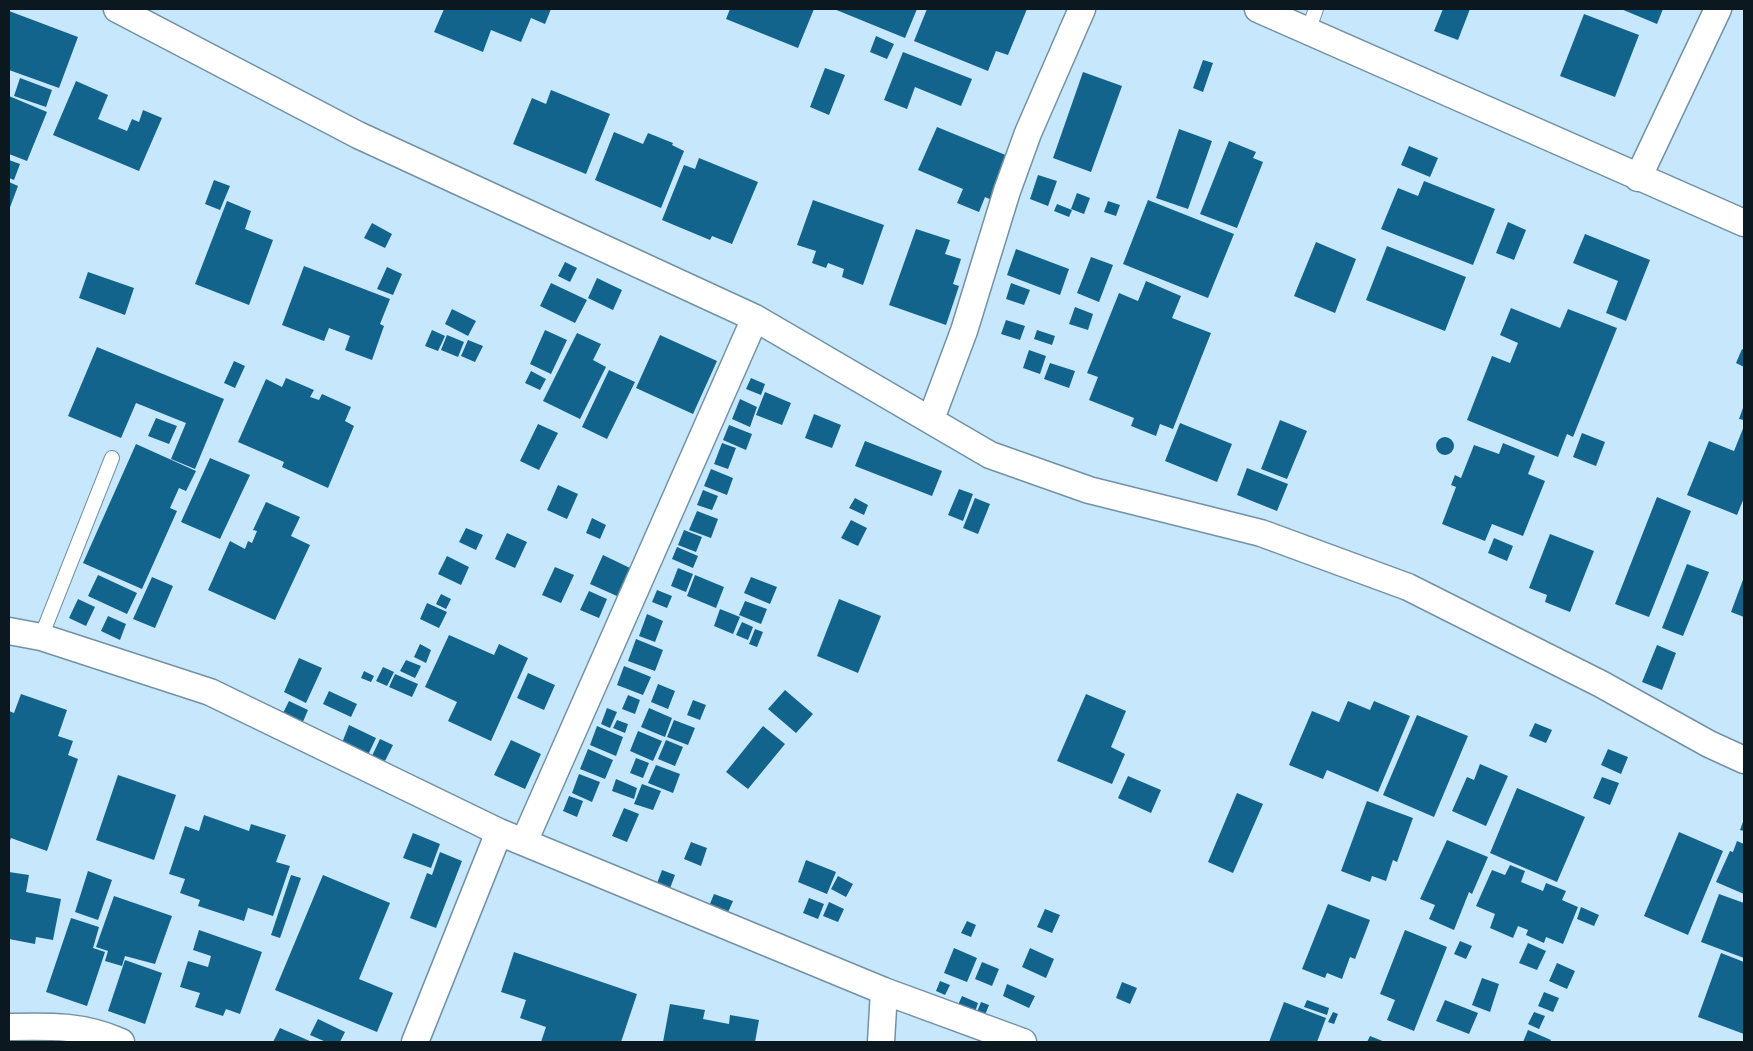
<!DOCTYPE html>
<html>
<head>
<meta charset="utf-8">
<style>
  body { margin:0 }
  #map { position:relative; width:1753px; height:1051px; overflow:hidden; background:#c7e7fc; font-family:Commissioner,sans-serif }
  canvas { display:block }
  .frame { position:absolute; inset:0; border:10px solid #0c181f; pointer-events:none }
</style>
</head>
<body>
<div id="map">
<canvas width="1753" height="1051"></canvas>
<div class="frame"></div>
</div>
<script>
const ctx = document.querySelector('canvas').getContext('2d');
ctx.lineJoin = 'round';
function fillPath(path, color) { ctx.fillStyle = color; ctx.fill(path, 'evenodd'); }
function stroke(path, color, width, dash) { ctx.strokeStyle = color; ctx.lineWidth = width; ctx.lineCap = dash ? 'butt' : 'round'; ctx.setLineDash(dash || []); ctx.stroke(path); }
fillPath(new Path2D(`
  M444,9H551L545,24L531,18L521,42L491,30L483,52L434,32Z
  M730,9H814L798,48L726,19Z
  M834,9H917L905,38Z
  M927,9H1027L1008,55L996,51L988,71L914,41Z
  M1443,9H1470L1458,40L1434,31Z
  M1621,9H1663L1657,24Z
  M9,11L78,37L59,88L9,70Z
  M1584,14L1639,35L1615,97L1560,76Z
  M876,36L894,44L887,59L870,52Z
  M903,52L972,79L961,106L915,87L907,109L884,100Z
  M1203,60L1213,63L1203,92L1193,88Z
  M825,68L845,75L829,115L810,107Z
  M1083,72L1122,86L1091,172L1053,158Z
  M20,78L52,90L46,107L14,96Z
  M76,81L108,95L98,119L127,131L132,119L139,122L143,110L162,118L139,171L53,135Z
  M551,90L610,114L586,174L513,144L532,98L546,104Z
  M9,96L47,112L27,161L9,154Z
  M937,127L1008,156L998,203L985,197L979,212L957,203L963,189L918,170Z
  M1179,129L1212,141L1188,209L1156,198Z
  M614,132L643,144L648,133L673,143L672,145L684,151L661,208L595,180Z
  M1229,141L1256,152L1253,158L1263,162L1237,228L1200,214Z
  M1409,146L1438,158L1430,177L1401,165Z
  M699,158L758,182L732,244L712,236L710,240L662,220L684,165L695,169Z
  M9,160L20,164L14,180L9,178Z
  M1038,175L1057,181L1048,206L1030,199Z
  M214,180L230,186L220,210L205,204Z
  M1424,181L1495,209L1473,265L1381,229L1398,188L1418,196Z
  M9,182L18,186L9,210Z
  M1077,193L1090,198L1084,214L1071,209Z
  M813,200L884,225L863,285L842,277L844,269L828,263L826,268L812,263L816,251L797,245Z
  M1148,200L1234,234L1208,298L1123,264Z
  M227,201L251,211L245,229L273,240L249,305L195,284Z
  M1108,201L1120,205L1116,216L1104,212Z
  M1057,204L1072,210L1069,217L1054,211Z
  M1508,222L1526,230L1514,260L1496,253Z
  M372,223L392,234L385,248L364,238Z
  M916,229L950,240L945,254L961,259L953,284L959,286L946,325L889,305Z
  M1585,234L1650,260L1626,321L1606,313L1618,281L1573,263Z
  M1316,242L1356,259L1335,313L1294,296Z
  M1387,246L1466,277L1445,331L1366,300Z
  M1016,249L1069,269L1060,295L1007,275Z
  M1091,257L1113,265L1099,302L1077,293Z
  M565,262L577,268L570,282L558,276Z
  M304,266L390,299L380,324L384,326L372,360L345,350L350,336L329,328L324,341L282,325Z
  M387,267L402,274L393,295L377,289Z
  M88,272L134,288L125,315L79,298Z
  M597,278L622,290L613,310L588,298Z
  M1146,281L1181,296L1172,318L1211,333L1173,429L1160,424L1156,436L1131,426L1134,418L1089,400L1098,377L1087,373L1119,293L1138,301Z
  M551,283L587,300L575,323L540,306Z
  M1011,283L1030,290L1024,305L1006,299Z
  M1075,307L1093,314L1088,330L1069,324Z
  M1511,308L1560,328L1568,309L1617,328L1573,437L1567,434L1558,457L1467,420L1492,356L1510,363L1518,343L1500,335Z
  M452,309L476,321L468,336L445,324Z
  M1006,320L1025,326L1020,340L1001,334Z
  M432,330L445,336L438,351L425,346Z
  M545,330L567,340L551,374L530,364Z
  M1037,330L1055,336L1052,345L1034,339Z
  M577,333L601,344L593,360L606,367L580,419L543,401Z
  M447,335L464,342L458,357L441,350Z
  M660,335L717,361L693,414L636,388Z
  M468,340L483,346L475,362L461,356Z
  M97,347L224,399L195,469L171,459L186,423L136,403L121,438L68,416Z
  M1742,349L1744,350V367L1736,363Z
  M1029,350L1046,356L1040,374L1023,368Z
  M234,361L245,366L235,388L224,383Z
  M1050,363L1075,371L1069,388L1044,379Z
  M609,370L635,382L607,439L582,427Z
  M531,371L546,379L540,390L525,383Z
  M286,378L314,390L310,397L319,400L322,394L351,407L345,421L354,426L328,488L282,467L284,462L238,442L266,379L282,387Z
  M751,378L765,384L761,395L746,389Z
  M765,392L791,403L782,425L756,415Z
  M740,399L757,407L750,427L732,419Z
  M1744,405V420L1739,419Z
  M814,414L841,425L832,448L805,438Z
  M156,418L177,426L169,444L148,436Z
  M1280,420L1307,431L1287,479L1261,469Z
  M1180,423L1232,444L1217,482L1165,461Z
  M538,424L558,433L539,470L520,461Z
  M729,425L752,434L746,450L723,440Z
  M1744,426V498L1737,515L1687,495L1709,441L1734,451Z
  M1582,433L1605,442L1596,466L1573,457Z
  M1436 446a9 9 0 1 1 18 0a9 9 0 1 1-18 0Z
  M865,441L942,471L932,496L855,466Z
  M722,443L736,448L728,469L714,464Z
  M1503,443L1535,456L1528,474L1545,481L1523,536L1492,524L1485,541L1442,524L1456,487L1451,485L1455,475L1461,478L1474,445L1499,454Z
  M136,444L196,471L186,491L179,488L170,508L177,511L142,589L83,563Z
  M210,458L250,475L220,539L181,522Z
  M1247,468L1288,484L1277,511L1237,495Z
  M711,469L733,478L727,495L704,486Z
  M558,485L578,494L567,519L547,510Z
  M959,489L973,494L963,521L948,515Z
  M703,490L718,496L712,510L697,505Z
  M1657,497L1691,511L1649,617L1615,604Z
  M855,498L868,505L864,515L849,508Z
  M975,498L990,504L978,534L963,528Z
  M266,502L300,517L291,536L310,545L275,620L208,590L230,541L245,549L248,541L252,543L257,531L253,530Z
  M697,511L718,519L711,538L689,530Z
  M592,518L606,525L600,539L586,533Z
  M851,520L867,528L858,546L841,538Z
  M466,528L483,535L476,550L459,542Z
  M684,530L702,537L696,552L678,545Z
  M507,533L527,542L515,568L495,559Z
  M1550,534L1594,551L1570,612L1545,602L1547,595L1529,588Z
  M1494,538L1513,546L1507,561L1488,553Z
  M677,547L698,556L693,568L672,559Z
  M603,555L630,568L617,596L590,584Z
  M447,556L469,567L461,585L438,574Z
  M1687,564L1709,572L1683,636L1662,628Z
  M555,567L574,575L561,603L542,595Z
  M678,568L693,574L686,592L671,586Z
  M98,575L137,593L127,614L88,596Z
  M695,575L724,587L716,608L687,596Z
  M152,577L173,586L155,628L133,619Z
  M751,577L777,587L770,604L744,593Z
  M1744,577V617L1731,612Z
  M657,590L672,596L667,608L652,602Z
  M589,591L607,599L599,618L580,610Z
  M441,594L451,599L446,609L436,604Z
  M78,599L95,607L86,626L69,618Z
  M839,599L881,616L858,673L817,656Z
  M745,601L767,609L761,624L739,615Z
  M427,603L447,612L439,628L420,619Z
  M720,609L740,617L733,634L714,626Z
  M647,614L663,621L655,642L639,636Z
  M108,616L126,624L120,640L101,631Z
  M742,622L753,627L748,640L736,635Z
  M755,629L763,632L757,647L749,644Z
  M449,635L494,655L499,644L528,658L491,741L448,721L457,702L425,687Z
  M636,639L663,650L655,671L628,661Z
  M420,644L431,650L426,663L414,657Z
  M1657,645L1676,653L1662,690L1642,682Z
  M299,658L322,668L306,703L284,692Z
  M406,660L421,666L415,678L400,671Z
  M624,666L651,677L643,695L617,685Z
  M383,667L394,672L387,686L376,681Z
  M364,671L374,676L371,682L361,678Z
  M528,673L555,685L544,710L517,698Z
  M395,674L418,684L412,697L389,687Z
  M658,684L675,691L668,709L651,702Z
  M785,690L813,714L796,733L768,709Z
  M329,691L357,704L351,717L323,704Z
  M21,694L67,710L58,736L73,741L68,755L78,759L47,851L11,838L9,843V711L14,713Z
  M1086,694L1126,711L1111,747L1125,754L1112,784L1057,761Z
  M628,695L640,700L635,714L622,709Z
  M693,700L706,705L700,720L687,715Z
  M289,701L308,710L302,724L282,715Z
  M1348,701L1370,710L1374,701L1410,716L1378,792L1327,770L1323,779L1289,765L1312,711L1339,722Z
  M607,708L617,712L610,728L601,724Z
  M649,708L672,718L665,737L641,727Z
  M1417,715L1468,736L1434,817L1383,795Z
  M617,720L628,724L625,733L613,728Z
  M674,720L695,728L688,745L667,737Z
  M1535,723L1552,730L1546,743L1529,736Z
  M349,725L376,738L368,755L342,743Z
  M597,726L623,737L616,756L590,745Z
  M763,726L785,744L748,789L726,772Z
  M638,731L662,741L653,761L630,751Z
  M380,739L393,745L385,761L372,756Z
  M511,740L541,754L525,789L494,775Z
  M666,740L683,747L675,766L658,759Z
  M588,749L613,760L605,779L580,769Z
  M1608,749L1628,757L1621,774L1601,765Z
  M636,758L649,763L643,778L630,773Z
  M1480,764L1508,776L1486,826L1452,811L1467,777L1474,780Z
  M656,765L680,774L673,793L648,783Z
  M579,774L600,782L592,802L572,793Z
  M118,775L176,795L154,860L96,840Z
  M1128,776L1161,790L1151,813L1118,798Z
  M1602,777L1619,783L1610,805L1593,798Z
  M616,779L637,788L634,799L612,791Z
  M642,784L661,791L653,810L634,804Z
  M1517,788L1585,817L1557,882L1490,853Z
  M1237,793L1263,804L1233,873L1208,862Z
  M569,796L583,801L577,817L563,811Z
  M1367,801L1413,818L1397,862L1393,860L1386,881L1372,876L1370,882L1341,871Z
  M624,808L639,814L627,842L612,836Z
  M204,815L249,831L251,824L286,835L276,862L290,866L273,916L248,908L244,921L198,906L200,900L180,893L185,879L169,874L185,826L199,831Z
  M1744,819V831L1740,830Z
  M1679,832L1723,851L1688,935L1644,916Z
  M413,833L440,844L431,868L403,858Z
  M1447,840L1488,857L1472,894L1469,892L1454,930L1429,919L1435,905L1420,899Z
  M1737,841L1744,844V894L1716,882L1730,851L1733,852Z
  M691,842L707,848L701,866L684,859Z
  M440,852L462,861L436,928L410,918L427,873L432,875Z
  M806,860L836,872L827,894L798,882Z
  M1510,865L1525,871L1521,882L1543,891L1546,883L1566,891L1562,900L1578,907L1563,944L1546,937L1544,943L1526,935L1528,930L1518,926L1513,938L1490,928L1495,914L1476,906L1492,870L1505,875Z
  M662,870L675,875L669,891L656,886Z
  M88,871L112,880L98,920L75,912Z
  M9,872L29,875L26,892L61,899L53,940L36,937L35,944L9,939Z
  M291,875L301,878L280,938L271,935Z
  M323,875L390,903L359,979L393,993L377,1032L275,990Z
  M838,876L853,884L846,897L831,889Z
  M714,894L733,901L725,919L707,911Z
  M1719,894L1744,903V958L1701,942Z
  M114,896L172,916L155,964L125,956L122,966L105,961L108,951L96,947Z
  M809,898L824,904L818,919L803,913Z
  M829,902L844,909L838,922L823,916Z
  M1328,904L1370,920L1355,959L1350,957L1342,979L1327,973L1325,978L1302,969Z
  M1581,907L1599,915L1594,926L1577,919Z
  M1045,909L1060,915L1052,933L1037,927Z
  M71,918L99,927L93,948L105,952L87,1006L46,992Z
  M967,921L976,925L971,937L961,933Z
  M199,930L262,952L240,1014L226,1009L223,1016L195,1007L200,993L180,987L188,961L208,967L211,956L193,950Z
  M1405,930L1447,947L1414,1031L1387,1020L1395,1000L1380,994Z
  M1460,941L1472,946L1466,959L1454,954Z
  M1528,943L1546,951L1537,970L1519,963Z
  M954,948L977,958L967,982L944,973Z
  M1030,948L1054,959L1046,978L1022,967Z
  M514,952L637,994L621,1042H541L546,1027L520,1018L526,1000L501,992Z
  M1721,953L1744,962V1034L1698,1017Z
  M125,960L162,973L145,1024L108,1011Z
  M982,962L999,969L992,986L975,979Z
  M1557,963L1575,971L1567,989L1549,981Z
  M1482,978L1499,984L1490,1012L1472,1005Z
  M940,981L950,985L945,995L936,991Z
  M1122,982L1137,988L1130,1004L1116,998Z
  M1007,984L1035,996L1029,1008L1003,996Z
  M1544,992L1559,998L1553,1012L1538,1006Z
  M962,996L978,1003L975,1012L958,1005Z
  M1307,1000L1329,1008L1327,1015L1304,1007Z
  M1445,1000L1478,1013L1469,1034L1436,1021Z
  M981,1002L989,1005L985,1015L977,1012Z
  M1284,1002L1326,1018L1317,1042H1269Z
  M670,1004L705,1010L703,1019L729,1024L730,1015L759,1020L755,1042H663Z
  M1333,1012L1338,1014L1334,1024L1328,1022Z
  M1534,1012L1545,1016L1539,1029L1528,1024Z
  M318,1019L345,1032L340,1042H326L310,1035Z
  M280,1028L312,1042H273Z
  M1528,1030L1551,1040L1550,1042H1523Z
  M1370,1036L1385,1042H1367Z`), '#13648c');
const service = new Path2D(`
  M1308,31L1316,9
  M41,637L112,458`);
const minor = new Path2D(`
  M117,9L358,135L755,318L990,455L1089,490L1261,533L1408,587L1601,684L1709,744L1744,760
  M1258,9L1744,223
  M1638,178L1718,9
  M931,419L964,331L1007,191L1028,133L1082,9
  M9,631L41,637L210,692L499,832L884,991L1023,1042
  M524,842L755,318
  M9,1027C50,1026 83,1025 121,1042
  M415,1042L499,832
  M881,1042L884,991`);
stroke(service, '#7391a5', 16);
stroke(minor, '#7391a5', 29);
stroke(service, '#fff', 14);
stroke(minor, '#fff', 26);
</script>
</body>
</html>
